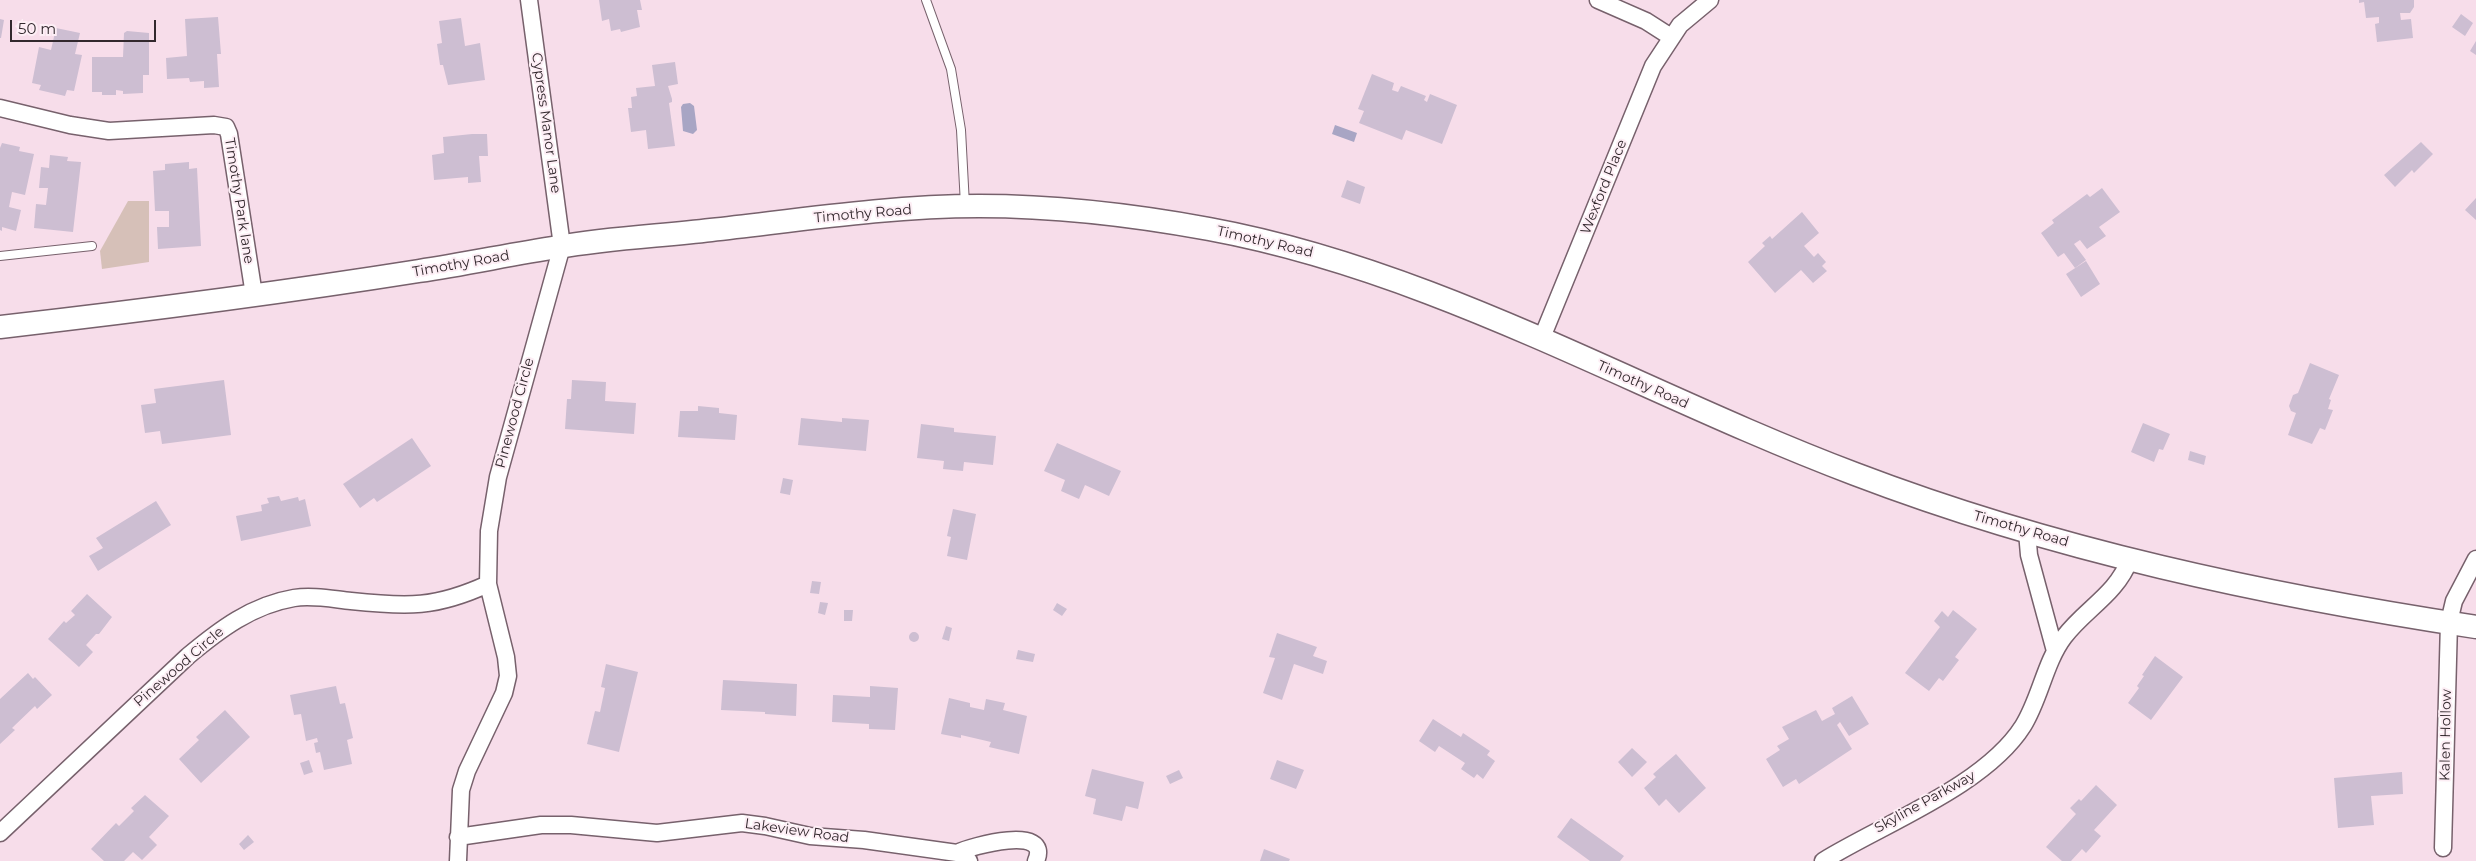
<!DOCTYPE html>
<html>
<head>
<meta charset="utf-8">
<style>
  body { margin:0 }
  #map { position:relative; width:2476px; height:861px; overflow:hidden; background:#f7ddea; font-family:Montserrat,sans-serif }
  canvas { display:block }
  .scale { position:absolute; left:10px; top:20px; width:146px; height:22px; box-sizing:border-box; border:2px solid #32282d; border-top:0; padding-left:6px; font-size:15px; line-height:18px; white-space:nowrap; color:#32282d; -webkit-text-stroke:4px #fdeef5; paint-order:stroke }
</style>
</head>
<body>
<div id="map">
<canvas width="2476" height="861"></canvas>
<div class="scale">50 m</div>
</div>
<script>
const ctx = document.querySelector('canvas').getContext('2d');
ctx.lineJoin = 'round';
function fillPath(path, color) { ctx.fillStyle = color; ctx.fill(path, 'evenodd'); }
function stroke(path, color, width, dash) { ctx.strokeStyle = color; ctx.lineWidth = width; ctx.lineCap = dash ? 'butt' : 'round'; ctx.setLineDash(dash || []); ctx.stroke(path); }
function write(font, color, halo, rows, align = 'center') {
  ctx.font = font + ' Montserrat,sans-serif'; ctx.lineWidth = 4; ctx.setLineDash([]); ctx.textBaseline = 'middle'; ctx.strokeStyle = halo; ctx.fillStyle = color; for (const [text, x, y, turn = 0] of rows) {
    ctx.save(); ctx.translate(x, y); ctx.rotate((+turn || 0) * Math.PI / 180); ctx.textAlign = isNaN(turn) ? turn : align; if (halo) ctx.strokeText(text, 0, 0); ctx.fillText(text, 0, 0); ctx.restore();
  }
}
fillPath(new Path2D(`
  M128,201H149V262L102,269L100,251Z`), '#d6c0b8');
fillPath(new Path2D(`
  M690,103L694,106L697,130L693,134L683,131L681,107L683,104Z
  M1335,125L1357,133L1354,142L1332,134Z`), '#a8a5c4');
fillPath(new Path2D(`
  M599,0H640L642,10H637L640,27L621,32L620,29L611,31L609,19L602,21Z
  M2359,0H2414V7L2410,13H2400L2401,20L2411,19L2413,38L2377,42L2375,24L2379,23V17L2366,18L2364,2L2359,3Z
  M2461,14L2473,23L2465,36L2452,27Z
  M218,17L221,54H217L219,87L204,88V81L190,82L189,78L167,79L166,58L187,56L185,19Z
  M461,18L465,46L480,43L485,80L448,85L443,65H440L437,44L442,43L439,21Z
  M0,19L4,20L1,38H0Z
  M56,28L80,33L75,54L82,55L74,91L67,90L65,96L39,90L41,85L32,83L39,47L51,50Z
  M127,31L149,33V75H143V93L123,94V91L116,90V95H102V92H92V57H123L124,33Z
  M2476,41V55L2470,51Z
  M675,62L678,84L668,86L672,99V102L669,103L675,146L648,149L646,130L631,132L628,108H632L631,97L637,96L636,88L655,86L652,65Z
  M1372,74L1394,83L1392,90L1398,92L1401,86L1426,96L1424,100L1427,102L1430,94L1457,105L1442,144L1406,130L1402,140L1359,123L1364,111L1358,109Z
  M472,134H487L488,156H479L481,182L468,183V177L434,180L432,155L444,153L443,137Z
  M2421,142L2433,154L2414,173L2412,170L2395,187L2384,175Z
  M2,143L20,147L19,151L34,154L25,195L12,192L9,207L21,210L16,231L2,227V231L0,230V148Z
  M50,155L68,157L67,161L81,162L73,232L34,228L36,204L46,205L48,188H39L41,167L49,168Z
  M189,162V169L197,168L201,246L158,249L157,227H169V211H155L153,171L165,170V164Z
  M1347,180L1365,187L1360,204L1341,197Z
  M2102,188L2120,212L2099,227L2106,236L2087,249L2080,240L2074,244L2086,260L2075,268L2064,253L2058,257L2041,233L2054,223L2052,220L2087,194L2090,197Z
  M2476,198V220L2465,210Z
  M1802,212L1819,233L1804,246L1814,257L1818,253L1826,262L1822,266L1827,271L1813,283L1801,270L1775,293L1748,262L1765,246L1762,243L1770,236L1772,239Z
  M2086,261L2100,284L2081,297L2066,274Z
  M2310,363L2339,375L2329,399L2331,400L2328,409L2333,410L2325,430L2320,428L2312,444L2288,435L2296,413L2291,411L2289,406L2293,395L2298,393Z
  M224,380L231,435L162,444L160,431L145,433L141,405L156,403L154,389Z
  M572,380L606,382L605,401L636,403L634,434L565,429L567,399H571Z
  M698,406L719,408V413L737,415L735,440L678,437L680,411H698Z
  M801,418L842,422V418L869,420L866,451L798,445Z
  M2143,423L2170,434L2163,450L2159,449L2154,462L2131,452Z
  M921,424L954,428V432L996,436L993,465L964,462L963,471L943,469L944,461L917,458Z
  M412,438L431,466L377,502L374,498L360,508L343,484Z
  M1057,443L1121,471L1109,496L1085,485L1079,499L1061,491L1065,480L1044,471Z
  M2190,451L2206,456L2204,465L2188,460Z
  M783,478L793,480L790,495L780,493Z
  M279,496L281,501L298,497L299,501L305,499L311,526L241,541L236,516L262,511L261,505L269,503L267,498Z
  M156,501L171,525L98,571L89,556L103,548L96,538Z
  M953,509L976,514L967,560L947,556L951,537L947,536Z
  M812,581L821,582L819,594L810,593Z
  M87,594L112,617L99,634H96L86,645L93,652L79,667L48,639L64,621L66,623L75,615L71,611Z
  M820,602L828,603L825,615L818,613Z
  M1057,603L1067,609L1062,616L1053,610Z
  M844,610H853L852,621H844Z
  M1953,610L1977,629L1955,657L1959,660L1943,681L1939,678L1929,691L1905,673L1940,627L1934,621L1942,611L1948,617Z
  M946,626L952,628L949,641L942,639Z
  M909 637a5 5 0 1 1 10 0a5 5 0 1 1-10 0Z
  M1277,633L1317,647L1313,656L1327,661L1323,674L1294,664L1282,700L1263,693L1275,658L1269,657Z
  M1018,650L1035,654L1033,662L1016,659Z
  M2155,656L2183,677L2151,720L2128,703L2139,688L2137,686L2144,676L2142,675Z
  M606,664L638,672L619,752L587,744L595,711L600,712L605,688L601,687Z
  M28,673L33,679L35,677L52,695L37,709L35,706L12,728L15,730L0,744V699Z
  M723,680L797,684L796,716L765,714V712L721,710Z
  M336,686L340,704L345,703L353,738L347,740L352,764L324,770L320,752L316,753L314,743L318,742L317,738L306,741L301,714L294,715L290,695Z
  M870,686L898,688L895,730L869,729V724L832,722L833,695L870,697Z
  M1852,696L1869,724L1849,736L1840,722L1837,725L1852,749L1799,784L1796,779L1783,787L1766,759L1780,750L1777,746L1789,739L1782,727L1816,710L1822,721L1835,714L1832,708Z
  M949,698L970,703V707L984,710L986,699L1005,703L1003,710L1027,716L1019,754L989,747L991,742L961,735V738L941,734Z
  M225,710L250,737L201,783L179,759L199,740L196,737Z
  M1433,719L1461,737L1463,733L1490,751L1487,755L1495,761L1483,779L1477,774L1474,778L1461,769L1465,763L1439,746L1435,752L1419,741Z
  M1632,748L1647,762L1632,777L1618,762Z
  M1676,754L1706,788L1679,813L1666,799L1659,806L1644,788L1656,777L1653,774Z
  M309,760L313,772L304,775L300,763Z
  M1277,760L1304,770L1296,789L1270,779Z
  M1092,769L1144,782L1138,809L1126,806L1122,821L1093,814L1096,799L1085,796Z
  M1179,770L1183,778L1170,784L1166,776Z
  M2402,772L2403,794L2371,796L2374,825L2338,828L2334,778Z
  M2096,785L2117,805L2094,830L2101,836L2086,853L2082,849L2071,861H2062L2046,847L2076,814L2070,808L2079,799L2081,801Z
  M145,795L169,816L149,837L157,845L142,860L133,852L124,861H104L91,849L116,823L119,826L134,811L131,808Z
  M1571,818L1624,856L1620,861H1590L1557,837Z
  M248,835L254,842L244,850L239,844Z
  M1264,849L1290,859L1289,861H1260Z`), '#cdbed2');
const lane = new Path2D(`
  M926,0L951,69L961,130L965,205
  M0,256L92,246`);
const street = new Path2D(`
  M1598,0L1646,21L1671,37
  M0,108L70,125L109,131L214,125L226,127L229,134L254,295
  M1541,340L1653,66L1680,25L1710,0
  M2027,532L2029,555L2055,651
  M0,833L188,656C219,630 252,605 294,598C312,595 332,599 351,601C407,607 436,608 488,584
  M458,837L541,825H571L657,833L742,823L765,826L810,836L864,840L957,853L969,861
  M2443,848L2449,622L2454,601L2476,559
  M957,853C971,846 1052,824 1036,861
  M458,861L461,790L467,771L504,693L508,676L506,657L488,584L489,531L498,477L562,246L529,0
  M1823,861C1883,824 1985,786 2023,726C2040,699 2045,662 2064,637C2086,608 2116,595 2130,559`);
const secondary = new Path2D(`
  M0,327C140,311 280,293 419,271C466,264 512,254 558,247C609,238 660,236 711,230C800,220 890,206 979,206C1056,206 1133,215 1209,229C1437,271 1640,393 1855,474C2054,550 2265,595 2476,627`);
stroke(lane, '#77616c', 10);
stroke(street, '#77616c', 19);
stroke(secondary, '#77616c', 25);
stroke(lane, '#fff', 8);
stroke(street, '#fff', 16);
stroke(secondary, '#fff', 22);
write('14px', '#32282d', '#fdeef5', [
  ["Cypress Manor Lane",546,123,82],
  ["Wexford Place",1604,187,-68],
  ["Timothy Park lane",239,201,81],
  ["Timothy Road",863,214,-5],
  ["Timothy Road",1265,242,13],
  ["Timothy Road",461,264,-10],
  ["Timothy Road",1643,385,24],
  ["Pinewood Circle",515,413,-75],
  ["Timothy Road",2021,529,16],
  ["Pinewood Circle",179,667,-41],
  ["Kalen Hollow",2446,735,-89],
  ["Skyline Parkway",1925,802,-29],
  ["Lakeview Road",797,831,8]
]);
</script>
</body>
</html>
